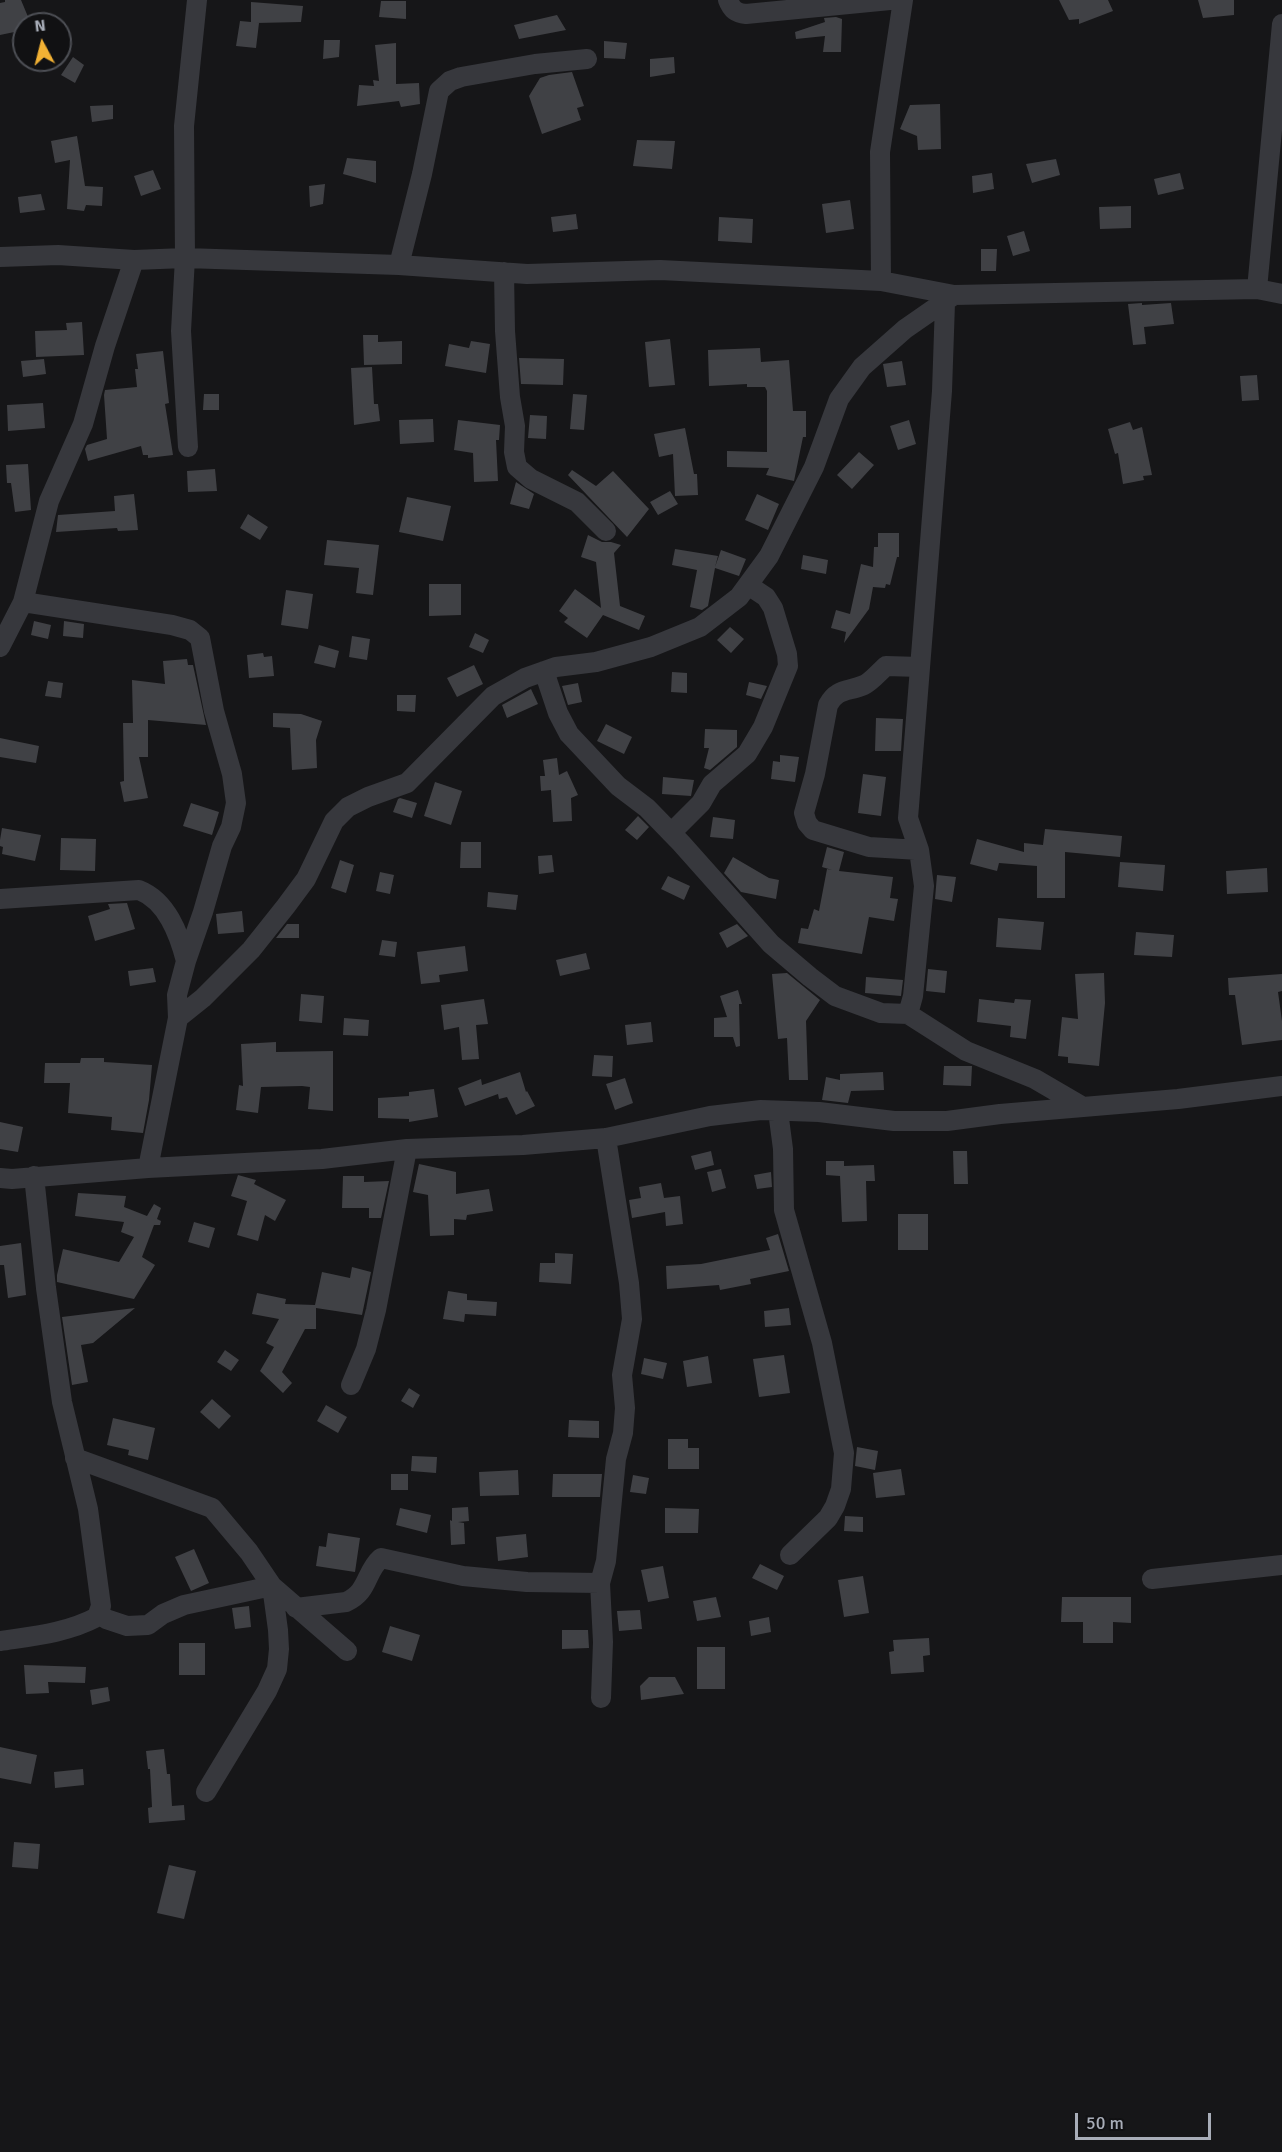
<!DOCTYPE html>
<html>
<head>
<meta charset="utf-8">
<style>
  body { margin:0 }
  #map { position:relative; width:1282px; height:2152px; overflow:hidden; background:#161618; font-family:Signika,sans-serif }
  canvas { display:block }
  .north { position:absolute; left:12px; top:12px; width:60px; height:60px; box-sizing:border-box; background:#111113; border:2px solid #4d4f55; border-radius:50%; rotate:353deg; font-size:16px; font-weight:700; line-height:24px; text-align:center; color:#a8adb8 }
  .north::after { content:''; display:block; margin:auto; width:21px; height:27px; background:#f2b134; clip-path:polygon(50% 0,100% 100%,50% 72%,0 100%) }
  .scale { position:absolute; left:1075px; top:2113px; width:136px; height:27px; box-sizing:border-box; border:3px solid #a8adb8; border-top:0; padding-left:8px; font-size:18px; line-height:21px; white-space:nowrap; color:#a8adb8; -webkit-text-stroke:4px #111113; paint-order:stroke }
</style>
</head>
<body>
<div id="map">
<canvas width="1282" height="2152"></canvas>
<div class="north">N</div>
<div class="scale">50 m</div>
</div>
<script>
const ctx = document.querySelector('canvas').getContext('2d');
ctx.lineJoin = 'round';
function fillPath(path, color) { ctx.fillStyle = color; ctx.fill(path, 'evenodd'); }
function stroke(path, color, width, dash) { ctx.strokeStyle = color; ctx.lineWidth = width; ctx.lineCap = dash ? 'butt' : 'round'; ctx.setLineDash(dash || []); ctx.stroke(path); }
fillPath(new Path2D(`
  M5,0H21L31,24H24V30L0,35V3L5,2Z
  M1059,0H1108L1113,11L1079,24V19L1069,20Z
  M1198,0H1234V15L1203,18Z
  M381,1H406V19L379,17Z
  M251,2L303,6L301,22L256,23H259L256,48L236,46L240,21L251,22Z
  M557,15L566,30L519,39L514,25Z
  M836,17L842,19L841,52H823L825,36L796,39L795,32L825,22L824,18Z
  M324,40H340L339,57L323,59Z
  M604,41L627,43L625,59L604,58Z
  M396,43V84L419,83L420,104L401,107L399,101L357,106L359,85L374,86L373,80L379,81L375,45Z
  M73,57L84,65L75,83L61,75Z
  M674,57L675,73L650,77V59Z
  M572,72L584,106L577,108L581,120L542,134L529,96L540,78L549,75Z
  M940,104L941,149L918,150L917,136L900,129L910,105Z
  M113,105V119L92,122L90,106Z
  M77,136L85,186L103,187L102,206L86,205L84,211L67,209L70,160L55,163L51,141Z
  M637,140L675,141L672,169L633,166Z
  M347,158L376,161V183L343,174Z
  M1056,159L1060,175L1032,183L1026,164Z
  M153,170L161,189L141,196L134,176Z
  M992,173L994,189L973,193L972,176Z
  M1180,173L1184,189L1158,195L1154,179Z
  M325,184L323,204L310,207L309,186Z
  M41,194L45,210L20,213L18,197Z
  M850,200L854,229L826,233L822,204Z
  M1131,206V228L1100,229L1099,207Z
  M576,214L578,229L553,232L551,217Z
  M719,217L753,219L752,243L718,241Z
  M1024,231L1030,251L1013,256L1007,236Z
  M981,249H997L996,271H981Z
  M1142,303V305L1171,303L1174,324L1144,327L1146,344L1133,345L1128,304Z
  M82,322L84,355L36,357L35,331L67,330L66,323Z
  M363,335H378V342L402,341V364L364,365Z
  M670,339L675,385L649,387L645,342Z
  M471,341L490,344L486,373L445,366L449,344L469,348Z
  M760,348L761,362L789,360L793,411H806V437H803L794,481L766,475L769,468L727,467V451L767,452V391L765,387H747V384L709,386L708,350Z
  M163,351L169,403L165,404L173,455L148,458V455H143L141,446L88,461L85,449L87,445L107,439L104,395L105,390L137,387L135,369H138L136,354Z
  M519,358L564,359L563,385L521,384Z
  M44,359L46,374L23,377L21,361Z
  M902,361L906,385L887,387L883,364Z
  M372,367L374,404H378L380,421L354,425L351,368Z
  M1257,375L1259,400L1242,401L1240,376Z
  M204,394H219V410H203Z
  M573,394L587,395L584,430L570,429Z
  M43,403L45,428L8,431L7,405Z
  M530,415L547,416L546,439L528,438Z
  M433,419L434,442L400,444L399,420Z
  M458,420L500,425L499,440H496L498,481L474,482L473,453L454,450Z
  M909,420L916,444L898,450L890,426Z
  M1130,422L1133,430L1142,427L1152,475L1143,476L1144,480L1123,484L1118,453L1115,454L1108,429Z
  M685,428L694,474H697L698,495L675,496L673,454L659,457L654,434Z
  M859,452L874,465L852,489L837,475Z
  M28,464L31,510L15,512L11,483H7L6,465Z
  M215,469L217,491L188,492L187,471Z
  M572,470L596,486L613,471L649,509L627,537L568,475Z
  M516,482L534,494L529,509L510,504Z
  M670,491L678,504L658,515L650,502Z
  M134,494L138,530L118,531L117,528L56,532L58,515L115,511L114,496Z
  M757,494L779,504L768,530L745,520Z
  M407,497L451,506L443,541L399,532Z
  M248,514L268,527L260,540L240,528Z
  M878,533H899V557H897L890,585L886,584L885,588L873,587L869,609L844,643L846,632L831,628L836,610L850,614L861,564L873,567L874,547H878Z
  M588,535L602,542H611L621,545L614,553L620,606L645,616L639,630L603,615L587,638L564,622L568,618L559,611L575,589L601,608L596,562L581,557Z
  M327,540L379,545L373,595L356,593L359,568L324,565Z
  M675,549L718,556L715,567L721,550L746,559L739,576L715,568L708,606L702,610L690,607L697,570L672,565Z
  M803,555L828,560L826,574L801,569Z
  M429,584H461V615L429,616Z
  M286,590L313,594L308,629L281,625Z
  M34,621L51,625L48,639L31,635Z
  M64,621L84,624L83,638L63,636Z
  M730,627L744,639L731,653L717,640Z
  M475,633L489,640L483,653L469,647Z
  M352,636L370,639L367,660L349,657Z
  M319,645L339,651L335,668L314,663Z
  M263,653L264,657L272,656L274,676L249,678L247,655Z
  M187,659L188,665H193L206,725L148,720V757H139L148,798L124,802L120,782L124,781L123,723H133L132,680L165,684L163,661Z
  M474,665L483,684L457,697L447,678Z
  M672,672L687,673V693L671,692Z
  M48,681L63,683L61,698L45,696Z
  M749,682L767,686L761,699L746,695Z
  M578,683L582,702L568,705L562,686Z
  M531,689L538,704L507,718L502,705Z
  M397,695H416L415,712L397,711Z
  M273,713L301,714L322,721L316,740L317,768L292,770L290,728L273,727Z
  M876,718L903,719L901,751H875Z
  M606,724L632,737L624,754L597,741Z
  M705,729L737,730V747L710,770L704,768L709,748H704Z
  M0,738L39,746L36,763L0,757Z
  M780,755L799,757L795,782L771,779L773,761L780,762Z
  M557,758L559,775L567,771L578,795L571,798L572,821L553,822L551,790L541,791L540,776H545L543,760Z
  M863,774L886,777L881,816L858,813Z
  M663,777L694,780L691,796L662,794Z
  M435,782L462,791L451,825L424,816Z
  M400,798L417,803L412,818L393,812L398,799Z
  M191,803L219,812L212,835L183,826Z
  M638,816L649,827L637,840L625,830Z
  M713,817L735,820L733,839L710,837Z
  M2,828L41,835L35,861L2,854L3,847L0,846V840Z
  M1045,829L1122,836L1120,857L1065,852V898H1037V866L999,863L997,871L970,864L977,839L1024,852V843L1043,845Z
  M61,838L96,839L95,871L60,870Z
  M461,842H481V868H460Z
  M827,847L844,852L839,871L893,877L890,898L898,899L894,921L869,917L862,954L798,943L801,928L808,929L814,909L819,911L827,869L832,870L822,867Z
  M552,855L554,872L539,874L538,856Z
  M733,857L769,878L779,880L776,899L741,892L724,873Z
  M340,860L354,865L346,893L331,888Z
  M1120,862L1165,865L1163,891L1118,887Z
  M1267,868L1268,892L1227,894L1226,871Z
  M380,872L394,875L390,894L376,891Z
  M937,875L956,877L952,902L935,899Z
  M668,876L690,886L684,900L661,889Z
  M488,892L518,895L516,910L487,907Z
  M127,903L135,929L95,941L88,916L110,909L108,904Z
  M242,911L244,932L218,934L216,914Z
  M998,918L1044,922L1041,950L996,947Z
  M287,924H299V938H276Z
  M737,924L748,936L727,948L719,933Z
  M1136,932L1174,935L1172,957L1134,955Z
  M382,940L397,942L395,957L379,955Z
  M465,946L468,971L439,975L440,982L421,984L417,952Z
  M586,953L590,969L560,976L556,960Z
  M153,968L156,982L130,986L128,971Z
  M928,969L947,971L945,993L926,991Z
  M787,973L820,1000L806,1021L808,1080H789L787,1038L778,1039L772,974Z
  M1104,973L1105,1003L1099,1066L1068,1063V1057L1058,1056L1062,1017L1078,1019L1075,974Z
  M1282,974V991L1278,992L1282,1021V1040L1242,1045L1235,995H1229L1228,978Z
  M866,977L903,980L901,996L865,993Z
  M738,990L742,1004H739L740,1046L736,1047L733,1037H714V1018L727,1017L720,996Z
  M301,994L324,996L322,1023L299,1021Z
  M484,999L488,1024L476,1025L479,1059L462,1060L459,1027L444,1030L441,1005Z
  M979,999L1014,1003L1015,999L1031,1000L1026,1039L1010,1037L1011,1026L977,1022Z
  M344,1018L369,1020L368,1036L343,1035Z
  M651,1022L653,1042L627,1045L625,1025Z
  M276,1042V1052L333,1051V1111L308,1109L310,1087L302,1086L261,1087L258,1113L236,1110L239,1085L243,1086L241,1044Z
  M594,1055L613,1056L612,1077L592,1076Z
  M81,1058H104V1062L152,1065L149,1100L143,1133L111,1130L112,1117L68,1113L70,1083H44L45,1063H80Z
  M944,1066H972L971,1086L943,1085Z
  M520,1072L526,1092L527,1091L535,1106L516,1115L507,1097L499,1099L498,1094L465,1106L458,1088L481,1079L482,1085Z
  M883,1072L884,1090L851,1091L848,1103L822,1100L826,1077L840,1080V1074Z
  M625,1078L633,1103L615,1110L606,1084Z
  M434,1089L438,1117L409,1122V1119L378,1118V1098L409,1096V1092Z
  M0,1122L23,1127L18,1152L0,1149Z
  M711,1151L714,1165L695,1170L691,1156Z
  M953,1151H967L968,1184H954Z
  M826,1161H844V1166L874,1165L875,1181H866L867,1221L842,1222L840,1176L826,1175Z
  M419,1164L456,1172V1194L489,1189L493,1211L467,1215L466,1220L454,1219V1235L430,1236L428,1195L413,1192Z
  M721,1169L726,1188L712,1192L707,1172Z
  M771,1172L772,1187L757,1189L754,1175Z
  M238,1175L256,1180L254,1184L286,1200L275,1221L265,1215L258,1241L237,1235L247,1201L231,1196Z
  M343,1176H364V1182L389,1181L381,1218H369V1208H342Z
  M661,1183L664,1198L680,1196L683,1224L666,1226L665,1212L632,1218L629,1200L641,1198L639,1187Z
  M78,1193L126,1196L124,1207L147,1216L154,1204L161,1208L157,1219L161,1221L160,1225H154L142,1257L155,1265L134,1299L57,1282V1275L63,1249L119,1262L134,1237L121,1232L124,1222L75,1216Z
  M898,1214H928V1250H898Z
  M194,1222L215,1228L209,1248L188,1242Z
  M778,1234L789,1271L750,1279L751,1284L720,1290L719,1285L667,1289L666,1266L701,1264L770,1250L766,1238Z
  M21,1243L26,1295L8,1298L4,1265H0V1246Z
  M555,1253L573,1254L571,1284L539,1282L540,1263H555Z
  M352,1267L371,1272L362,1315L316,1308V1329H305L282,1372L292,1383L283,1393L260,1371L274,1347L266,1343L279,1319L252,1314L257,1293L286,1299L285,1304L315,1305L322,1272L350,1278Z
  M448,1291L467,1294V1300L497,1302L496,1316L465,1314L464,1322L443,1319Z
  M135,1308L93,1343L81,1345L88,1382L72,1385L62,1317Z
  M789,1308L791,1325L765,1327L764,1311Z
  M225,1350L239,1360L231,1371L217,1362Z
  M784,1355L790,1393L759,1397L753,1359Z
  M708,1356L712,1383L687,1387L683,1361Z
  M644,1358L667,1363L663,1379L641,1374Z
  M409,1388L420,1395L413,1408L401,1401Z
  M212,1399L231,1416L219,1429L200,1412Z
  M326,1405L347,1417L338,1433L317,1421Z
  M113,1418L155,1428L148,1460L128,1455L129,1450L107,1445Z
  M569,1420L599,1421V1438L568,1437Z
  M668,1439H688V1448H699V1469H668Z
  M857,1447L878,1451L875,1470L855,1466Z
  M412,1456L437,1457L436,1473L411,1471Z
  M901,1469L905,1495L876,1498L873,1473Z
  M518,1470L519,1495L480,1496L479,1472Z
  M391,1474H408V1490H391Z
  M553,1474H602L600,1497H552Z
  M633,1475L649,1478L646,1494L630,1492Z
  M468,1507L469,1521L458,1522L464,1523L465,1544L451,1545L450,1520L452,1521V1508Z
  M400,1508L431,1515L427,1533L396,1525Z
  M665,1508L699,1509L698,1533H665Z
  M845,1516L863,1517V1532L844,1531Z
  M328,1533L360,1538L355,1572L316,1566L319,1546L326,1547Z
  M526,1534L528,1557L498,1561L496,1537Z
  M194,1549L209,1583L191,1591L175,1557Z
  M760,1564L784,1576L777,1590L752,1578Z
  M663,1566L669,1598L648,1602L641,1570Z
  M863,1576L869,1613L844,1617L838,1580Z
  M716,1597L721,1617L697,1621L693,1601Z
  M1062,1597H1131V1623L1113,1622V1643H1083V1622H1061Z
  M249,1606L251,1627L235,1629L232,1608Z
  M640,1610L642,1629L619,1631L617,1611Z
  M769,1617L771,1632L751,1636L749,1621Z
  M390,1626L420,1635L412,1661L382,1652Z
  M562,1630H588L589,1648L562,1649Z
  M929,1638L930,1655L923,1656L924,1672L891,1674L889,1652L894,1651L893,1640Z
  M179,1643H205V1675H179Z
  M697,1647H725V1689H697Z
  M24,1665L86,1667L85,1683L48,1682L49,1693L26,1694Z
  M649,1677H675L684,1694L641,1700L640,1686Z
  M108,1687L110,1701L92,1705L90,1690Z
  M0,1747L37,1755L31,1784L0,1778Z
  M164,1749L167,1774H170L172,1806L184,1805L185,1820L149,1823L148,1808L152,1807L150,1769H148L146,1751Z
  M83,1769L84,1785L55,1788L54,1772Z
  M14,1842L40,1844L38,1869L12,1867Z
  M169,1865L196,1871L184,1919L157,1913Z`), '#404145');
stroke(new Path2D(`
  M728,0C732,10 736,13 746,14L890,0
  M0,257L58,255L134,260L185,258L399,265L527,274L660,270L881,281L954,295L1257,289L1282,294
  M399,265L422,174L439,91L450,81L461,77L535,64L587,59
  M504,272L505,331L510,397L515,426L514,452L517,467L531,479L577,502L606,531
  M881,281L880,152L903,0
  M1257,289L1282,24
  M188,447L181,331L185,258L184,126L197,0
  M23,602L172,625L190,630L200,638L214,711L232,774L236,803L231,827L222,846L203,912L186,961L177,995L178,1018
  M0,647L23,602L49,501L83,424L105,346L134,260
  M544,671L558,713L569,734L618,786L647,808L681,843L771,944L810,977L835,996L881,1013L908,1014L966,1051L1035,1079L1083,1107
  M671,833L701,803L712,784L747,754L763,727L788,666L787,654L773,608L766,597L748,585
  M919,850L869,847L813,830L807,823L804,813L815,774L828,705C837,688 848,692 864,685C872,681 879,672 886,666L920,667
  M0,899L139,890C167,901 179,934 186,961
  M908,1014L913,996L924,886L919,850L908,818L909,806L942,391L945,303
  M778,1111L783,1149L784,1210L822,1343L844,1453L841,1489L835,1506L828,1518L790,1555
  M148,1168L178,1018L203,998L251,950L286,906L306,879L334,821L348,807L368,797L407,783L493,696L525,678L556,667L596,662L651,647L700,627L739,597L769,556L814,467L839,399L862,367L905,329L954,295
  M0,1178L12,1179L148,1168L322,1159L407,1149L523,1145L606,1138L710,1116L761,1110L819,1112L894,1121H947L1000,1114L1178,1099L1282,1086
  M351,1385L366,1349L376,1310L407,1149
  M75,1458L212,1508L249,1552L272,1586L347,1651
  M1152,1579L1282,1565
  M296,1608L346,1602C369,1592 365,1572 381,1558L463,1576L527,1582L600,1583
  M99,1613L106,1619L127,1626L148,1625L163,1614L184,1605L272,1586L278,1630L279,1649L277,1669L267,1691L206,1792
  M0,1641C33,1636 67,1633 97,1617L101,1606L88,1509L62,1402L46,1288L34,1176
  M601,1698L603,1642L600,1583L606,1561L616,1459L623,1433L625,1408L622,1375L632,1319L629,1283L606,1138`), '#37383d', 20);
</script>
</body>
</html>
